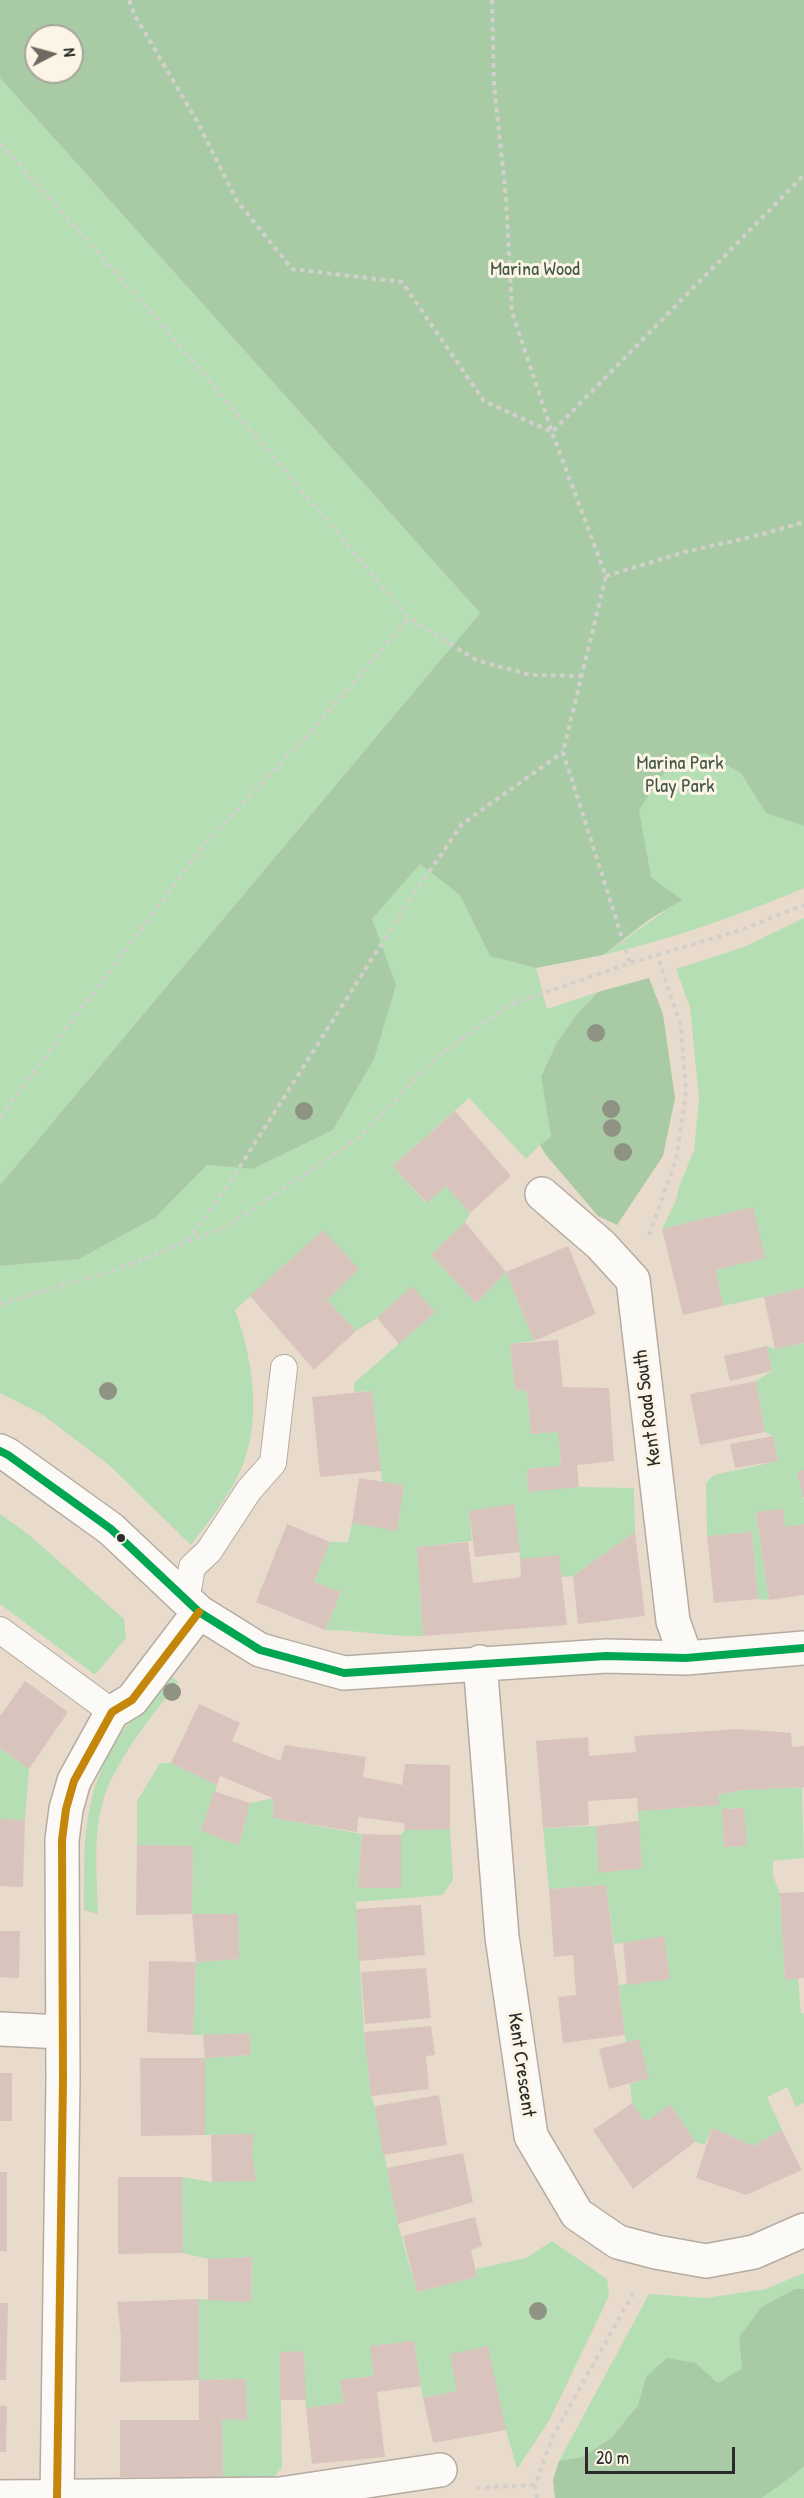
<!DOCTYPE html>
<html>
<head>
<meta charset="utf-8">
<style>
  body { margin:0 }
  #map { position:relative; width:804px; height:2498px; overflow:hidden; background:#e9dbcc; font-family:"Patrick Hand",sans-serif }
  canvas { display:block }
  .north { position:absolute; left:24px; top:24px; width:60px; height:60px; box-sizing:border-box; background:#fcf5e5; border:2px solid #a8a49b; border-radius:50%; rotate:84deg; font-size:16px; font-weight:700; line-height:24px; text-align:center; color:#2b2b2b }
  .north::after { content:''; display:block; margin:auto; width:21px; height:27px; background:#6e6963; clip-path:polygon(50% 0,100% 100%,50% 72%,0 100%) }
  .scale { position:absolute; left:585px; top:2447px; width:150px; height:27px; box-sizing:border-box; border:3px solid #2b2b2b; border-top:0; padding-left:8px; font-size:18px; line-height:21px; white-space:nowrap; color:#2b2b2b; -webkit-text-stroke:4px #fcf5e5; paint-order:stroke }
</style>
</head>
<body>
<div id="map">
<canvas width="804" height="2498"></canvas>
<div class="north">N</div>
<div class="scale">20 m</div>
</div>
<script>
const ctx = document.querySelector('canvas').getContext('2d');
ctx.lineJoin = 'round';
function fillPath(path, color) { ctx.fillStyle = color; ctx.fill(path, 'evenodd'); }
function stroke(path, color, width, dash) { ctx.strokeStyle = color; ctx.lineWidth = width; ctx.lineCap = dash ? 'butt' : 'round'; ctx.setLineDash(dash || []); ctx.stroke(path); }
function write(font, color, halo, rows, align = 'center') {
  ctx.font = font + ' "Patrick Hand",sans-serif'; ctx.lineWidth = 6; ctx.setLineDash([]); ctx.textBaseline = 'middle'; ctx.strokeStyle = halo; ctx.fillStyle = color; for (const [text, x, y, turn = 0] of rows) {
    ctx.save(); ctx.translate(x, y); ctx.rotate((+turn || 0) * Math.PI / 180); ctx.textAlign = isNaN(turn) ? turn : align; if (halo) ctx.strokeText(text, 0, 0); ctx.fillText(text, 0, 0); ctx.restore();
  }
}
fillPath(new Path2D(`
  M0,78L480,613L0,1185Z
  M804,601V888C738,916 672,939 603,955L666,910L528,966L536,968L547,1009L598,992L576,1015L557,1042L541,1075L551,1137L540,1145L526,1159L469,1098L393,1166L426,1203L446,1186L470,1213L465,1222L431,1255L476,1303L506,1272L534,1341L510,1344L515,1390L527,1391L531,1434L558,1432L561,1466L527,1469L528,1491L579,1487L634,1488L635,1532L573,1576L562,1577L520,1559L514,1505L469,1511L472,1541L417,1547L423,1636C390,1637 358,1630 325,1630L341,1592L314,1582L330,1542H348L352,1523L397,1530L404,1485L382,1482L372,1391L354,1392V1383L435,1312L412,1287L377,1318L356,1331L327,1300L323,1231L235,1310C256,1368 265,1437 229,1492C218,1510 204,1528 191,1545L109,1465L43,1415L0,1393V1266L79,1259L156,1217L207,1165L253,1169L333,1130L369,1066L203,1012Z
  M804,918V1288L723,1306L716,1270L764,1258L752,1207L662,1229L676,1200L679,1187L694,1150L699,1099L690,1007L676,969L744,947Z
  M804,1343V1470L797,1472L804,1501V1524L785,1527L783,1509L756,1513L769,1600L758,1599L752,1532L707,1536L706,1483L714,1475L778,1461L773,1436L765,1432L756,1381L772,1371L767,1346L775,1349Z
  M0,1514L28,1534L124,1619L126,1638L95,1675L0,1604Z
  M169,1674L178,1682C154,1713 127,1746 110,1782C91,1822 97,1872 98,1914L84,1910C84,1864 82,1816 100,1773C114,1736 144,1703 169,1674Z
  M0,1748L29,1769L25,1820L0,1819Z
  M160,1763H171L217,1785L202,1831L239,1845L250,1803L273,1798V1818L362,1834L358,1888H401V1835L405,1830L450,1829L453,1880L443,1895L356,1902L364,2032L371,2096L375,2106L398,2224L417,2292L477,2277L476,2269L526,2258L552,2241L607,2279L609,2296L549,2421L517,2469L506,2430L457,2391L423,2398L414,2341L371,2346L374,2376L341,2380L344,2403L306,2408L304,2352H280L282,2467L275,2476L259,2478L223,2477L222,2419H247L245,2379L199,2380V2299L251,2302L252,2257L208,2259L183,2253L182,2177L212,2182L252,2152L254,2134L205,2135V2058L251,2055L249,2034L193,2035L196,1962L239,1959L238,1914H192L193,1846L137,1845V1801Z
  M802,1787L804,1858L773,1861V1876L780,1893L785,1979H798L801,2013H804V2103L796,2107L787,2087L767,2097L782,2130L753,2146L712,2128L705,2145L695,2142L671,2105L645,2122L632,2103L630,2084L648,2078L639,2039L626,2043L619,1985L670,1979L664,1937L614,1944L606,1885L549,1889L543,1828L596,1826L617,1870L642,1868L638,1811L718,1805V1795L742,1790ZM743,1808L746,1846L724,1847L722,1809Z
  M804,2273V2289H795L742,2368L718,2383L696,2363L646,2377L638,2405L612,2437L582,2457L559,2461L649,2294L706,2298L766,2289Z
  M804,2467V2498H762L766,2493Z`), '#b6deb4');
fillPath(new Path2D(`
  M0,0H804V826L766,813L741,773L705,753L687,756L662,775L639,810L651,877L682,900L650,919L603,955L536,968L490,956L460,895L420,864L372,919L396,985L374,1059L333,1130L253,1169L207,1165L156,1217L79,1259L0,1266V1185L480,613L0,78ZM36,36H72V72H36Z
  M649,978L663,1014L675,1098L663,1156L617,1225L598,1216L546,1155L540,1145L551,1137L541,1076L557,1042L576,1015L598,992Z
  M795,2289H804V2467L762,2498H555L553,2480L559,2461L582,2457L612,2437L638,2405L646,2377L667,2358L696,2363L718,2383L742,2368L739,2337L762,2307Z`), '#a8cba6');
fillPath(new Path2D(`
  M455,1111L511,1176L470,1213L446,1186L427,1203L393,1166Z
  M753,1207L765,1258L716,1270L723,1306L683,1315L662,1229Z
  M465,1222L506,1272L568,1246L596,1314L534,1341L506,1272L476,1303L431,1255Z
  M323,1230L359,1269L327,1300L356,1331L314,1370L250,1296Z
  M412,1286L435,1312L399,1344L377,1318Z
  M804,1288V1343L775,1349L764,1297Z
  M558,1340L563,1387L609,1388L614,1461L577,1465L579,1487L528,1492L527,1469L561,1466L558,1432L531,1434L527,1391L515,1390L510,1344Z
  M767,1346L772,1371L730,1381L724,1356Z
  M756,1381L765,1432L700,1445L690,1394Z
  M372,1391L381,1471L320,1477L312,1397Z
  M773,1436L778,1461L735,1468L730,1444Z
  M804,1470V1497H803L797,1472Z
  M359,1478L404,1485L397,1531L352,1523Z
  M514,1504L520,1552L475,1557L469,1511Z
  M783,1509L785,1527L804,1524V1595L769,1600L756,1512Z
  M287,1524L330,1542L314,1582L341,1592L325,1630L256,1602Z
  M635,1532L645,1616L578,1624L573,1576Z
  M752,1532L758,1599L714,1603L707,1536Z
  M468,1542L473,1583L521,1577L520,1559L559,1555L567,1625L423,1636L417,1547Z
  M25,1681L68,1712L29,1769L0,1748V1716Z
  M199,1704L240,1723L232,1741L280,1761L285,1745L366,1757L363,1777L402,1785L405,1764L450,1765V1829L405,1830L404,1823L358,1817L357,1832L273,1818V1798L220,1776L217,1785L171,1763Z
  M739,1729L791,1733L792,1747L804,1746V1787L742,1790L718,1795L719,1805L638,1811L637,1798L588,1801L589,1825L543,1828L536,1741L588,1737L589,1756L636,1752L634,1736Z
  M214,1791L250,1803L239,1845L201,1831Z
  M744,1808L747,1846L724,1847L722,1809Z
  M0,1819L25,1820L23,1887L0,1886Z
  M639,1821L642,1868L599,1873L596,1826Z
  M362,1834L401,1835V1888H358Z
  M137,1845L193,1846L192,1914H238L239,1959L196,1962L193,2035L147,2032L149,1961L196,1962L192,1914L136,1915Z
  M606,1885L625,2035L563,2043L558,1997L576,1995L574,1968L573,1955L554,1957L549,1889Z
  M804,1892V1978L785,1980L780,1893Z
  M421,1905L425,1955L359,1961L356,1909Z
  M0,1931H20L19,1978L0,1977Z
  M664,1936L670,1979L627,1985L623,1943Z
  M426,1968L431,2018L365,2024L361,1972Z
  M431,2026L435,2055L426,2056L429,2089L371,2096L364,2032Z
  M249,2033L251,2055L205,2058V2135L141,2136L140,2058H205L203,2035Z
  M639,2039L649,2078L609,2089L599,2049Z
  M0,2073H12V2121H0Z
  M439,2095L447,2145L383,2155L375,2106Z
  M632,2103L645,2122L671,2105L695,2142L633,2189L593,2130Z
  M712,2128L753,2146L782,2130L802,2170L746,2195L696,2178Z
  M254,2134L252,2152L256,2181L212,2182L211,2135Z
  M463,2153L473,2202L398,2224L387,2168Z
  M0,2172H7V2252L0,2251Z
  M118,2177H182L183,2253L118,2254Z
  M475,2217L482,2246L471,2250L477,2277L417,2292L403,2236Z
  M252,2257L251,2302L208,2300V2259Z
  M199,2299V2380L120,2382L121,2338L117,2302Z
  M0,2303H8L6,2380H0Z
  M414,2341L421,2386L377,2392L385,2457L312,2464L306,2408L344,2403L340,2380L374,2376L370,2346Z
  M488,2346L506,2430L433,2443L423,2398L457,2391L450,2354Z
  M304,2351L306,2400H280V2352Z
  M246,2379L247,2420L222,2419L223,2477H120V2420H199V2380Z
  M0,2406H7L6,2452H0Z`), '#d8c4bc');
const lane = new Path2D(`
  M186,1601L192,1567L209,1551L249,1490L273,1463L284,1368
  M0,1630L112,1712`);
const street = new Path2D(`
  M542,1194L601,1245L633,1280L673,1621L686,1658
  M0,1451L8,1455L111,1529L199,1612L260,1650L344,1673L606,1656L686,1658L804,1648
  M480,1662L502,1937L531,2136L577,2214L618,2242L656,2252L706,2261L754,2252L804,2230
  M0,2029L62,2032
  M0,2497L280,2494L440,2470
  M57,2498L63,2080L62,1840L66,1809L74,1781L112,1712L132,1700L199,1612`);
stroke(lane, '#b4aba1', 28);
stroke(street, '#b4aba1', 36);
stroke(new Path2D(`
  M129,0L134,14L198,123L237,201L292,269L402,282L484,401L552,432L804,175
  M492,0L494,85L506,198L512,312L552,432L606,576L563,752L630,963
  M0,143L157,319L409,618L476,660L530,675L582,676
  M606,576L685,552L759,535L804,522
  M0,1117L205,844L314,728L409,618
  M649,1235L676,1160L686,1092L681,1026L657,955
  M188,1241L234,1176L401,913L462,824L563,752
  M0,1304L115,1270L228,1226L358,1138L435,1059L509,1005L630,963L741,930L804,905
  M476,2488L535,2485
  M537,2498L535,2485L553,2436L635,2290`), '#d3d0cc', 4, [4.5, 4.5]);
stroke(lane, '#fcfaf7', 26);
stroke(street, '#fcfaf7', 33);
stroke(new Path2D(`
  M0,1451L8,1455L111,1529L199,1612L260,1650L344,1673L606,1656L686,1658L804,1648`), '#00a651', 8);
stroke(new Path2D(`
  M57,2498L63,2080L62,1840L66,1809L74,1781L112,1712L132,1700L199,1612`), '#c4870b', 8);
ctx.fillStyle = '#8e9383';
for (const [x, y] of [
  [596,1033],
  [611,1109],
  [304,1111],
  [612,1128],
  [623,1152],
  [108,1391],
  [172,1692],
  [538,2311]
]) { ctx.beginPath(); ctx.arc(x, y, 9, 0, 2 * Math.PI); ctx.fill(); }
for (const [x, y, r, color] of [
  [121,1538,5,"#2b2b2b"]
]) { const dot = new Path2D(); dot.arc(x, y, r, 0, 2 * Math.PI); ctx.fillStyle = color; ctx.fill(dot); stroke(dot, '#fcf5e5', 2); }
write('20px', '#445848', '#fcf5e5', [
  ["Marina Wood",535,270],
  ["Marina Park",680,764],
  ["Play Park",680,787]
]);
write('20px', '#2b2b2b', '#fcf5e5', [
  ["Kent Road South",648,1408,-97],
  ["Kent Crescent",521,2065,82]
]);
</script>
</body>
</html>
